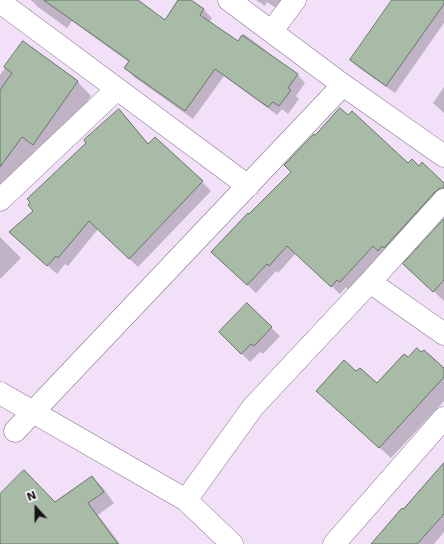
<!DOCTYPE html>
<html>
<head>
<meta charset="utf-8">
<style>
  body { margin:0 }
  #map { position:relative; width:444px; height:544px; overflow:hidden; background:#f1e0f8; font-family:"DejaVu Sans",sans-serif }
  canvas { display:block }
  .north { position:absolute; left:16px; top:488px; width:40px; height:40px; -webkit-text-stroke:3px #fff; paint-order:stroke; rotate:339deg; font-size:11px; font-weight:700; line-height:16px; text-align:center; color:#18121a }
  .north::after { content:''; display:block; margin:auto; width:14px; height:18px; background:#18121a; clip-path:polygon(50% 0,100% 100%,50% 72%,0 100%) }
</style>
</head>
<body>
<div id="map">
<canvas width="444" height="544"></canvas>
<div class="north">N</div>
</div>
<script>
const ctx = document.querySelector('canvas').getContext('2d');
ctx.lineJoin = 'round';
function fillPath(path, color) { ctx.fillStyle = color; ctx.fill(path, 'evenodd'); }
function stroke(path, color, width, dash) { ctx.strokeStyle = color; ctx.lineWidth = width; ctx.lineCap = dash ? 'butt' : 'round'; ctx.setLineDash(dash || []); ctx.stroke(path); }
fillPath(new Path2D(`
  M31,0H136L165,21L187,0H189L204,10L212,18L209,22L238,42L244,34L297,74L305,83L296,96L299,99L288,114L282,109L277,115L224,76L193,119L134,77L126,68L130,63L72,21L67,28L38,7Z
  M256,0H290L279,10L267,2L265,6Z
  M408,0H444V23L395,93L359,68L351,60Z
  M23,43L78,82L91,96L47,158L36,150L3,195L0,193V75Z
  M444,87V113L433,103Z
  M127,119L149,144L202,182L211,191L138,267L98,229L68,266L65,264L57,274L19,241L34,211Z
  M408,164L432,180L441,188L349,290L346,287L340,294L296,253L278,273L276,271L256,293L221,260Z
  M444,220V301L404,264Z
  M0,237L21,258L0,279Z
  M247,305L280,336L263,354L260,352L250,362L220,332Z
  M408,358L444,369V401L391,458L317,391L356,373L378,385Z
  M444,465V532L434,544H381L404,511Z
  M92,477L103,488L114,503L98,515L120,544H0V495L55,504Z`), '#0003');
const building = new Path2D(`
  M44,0H138L165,20L178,0H191L204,9L200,15L238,41L242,35L298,74L288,88L291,90L279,106L273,102L268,107L215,69L185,111L124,68L129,61Z
  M392,0H444V4L386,86L350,60Z
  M23,41L78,81L33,145L22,137L0,167V90L12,73L4,67Z
  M340,108L348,115L352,111L408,163L412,159L419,166L422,162L444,183V188H440L435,192L384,248L382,246L378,251L373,246L340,282L337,280L331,287L287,246L269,266L267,264L247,285L211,252L248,213L249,214L291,172L284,165L314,134L315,135Z
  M119,109L148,144L155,137L203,181L129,259L89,221L58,258L56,256L47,266L9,232L33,211L28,205L30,202L27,199L86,143L84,140Z
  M444,219V280L433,292L403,264Z
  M247,303L272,327L254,346L251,344L241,354L219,332Z
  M417,348L421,352L424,350L444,368V377L379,448L316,391L344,360L356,371L360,368L377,383L404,354L408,357Z
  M444,463V514L417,544H371L402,508L403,509Z
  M24,470L55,502L92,476L104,492L88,503L118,544H0V494Z`);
fillPath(building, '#a7bba6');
stroke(building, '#657764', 1);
const minor = new Path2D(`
  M229,0L343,85L444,156
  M0,2L248,186
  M272,31L295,0
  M0,200L117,89
  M370,282L444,334
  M0,393L186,500L232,544
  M15,431L343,85
  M186,500L253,407L370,282L444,200
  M334,544L444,418`);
stroke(minor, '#84768a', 23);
stroke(minor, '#fff', 22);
</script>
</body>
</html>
